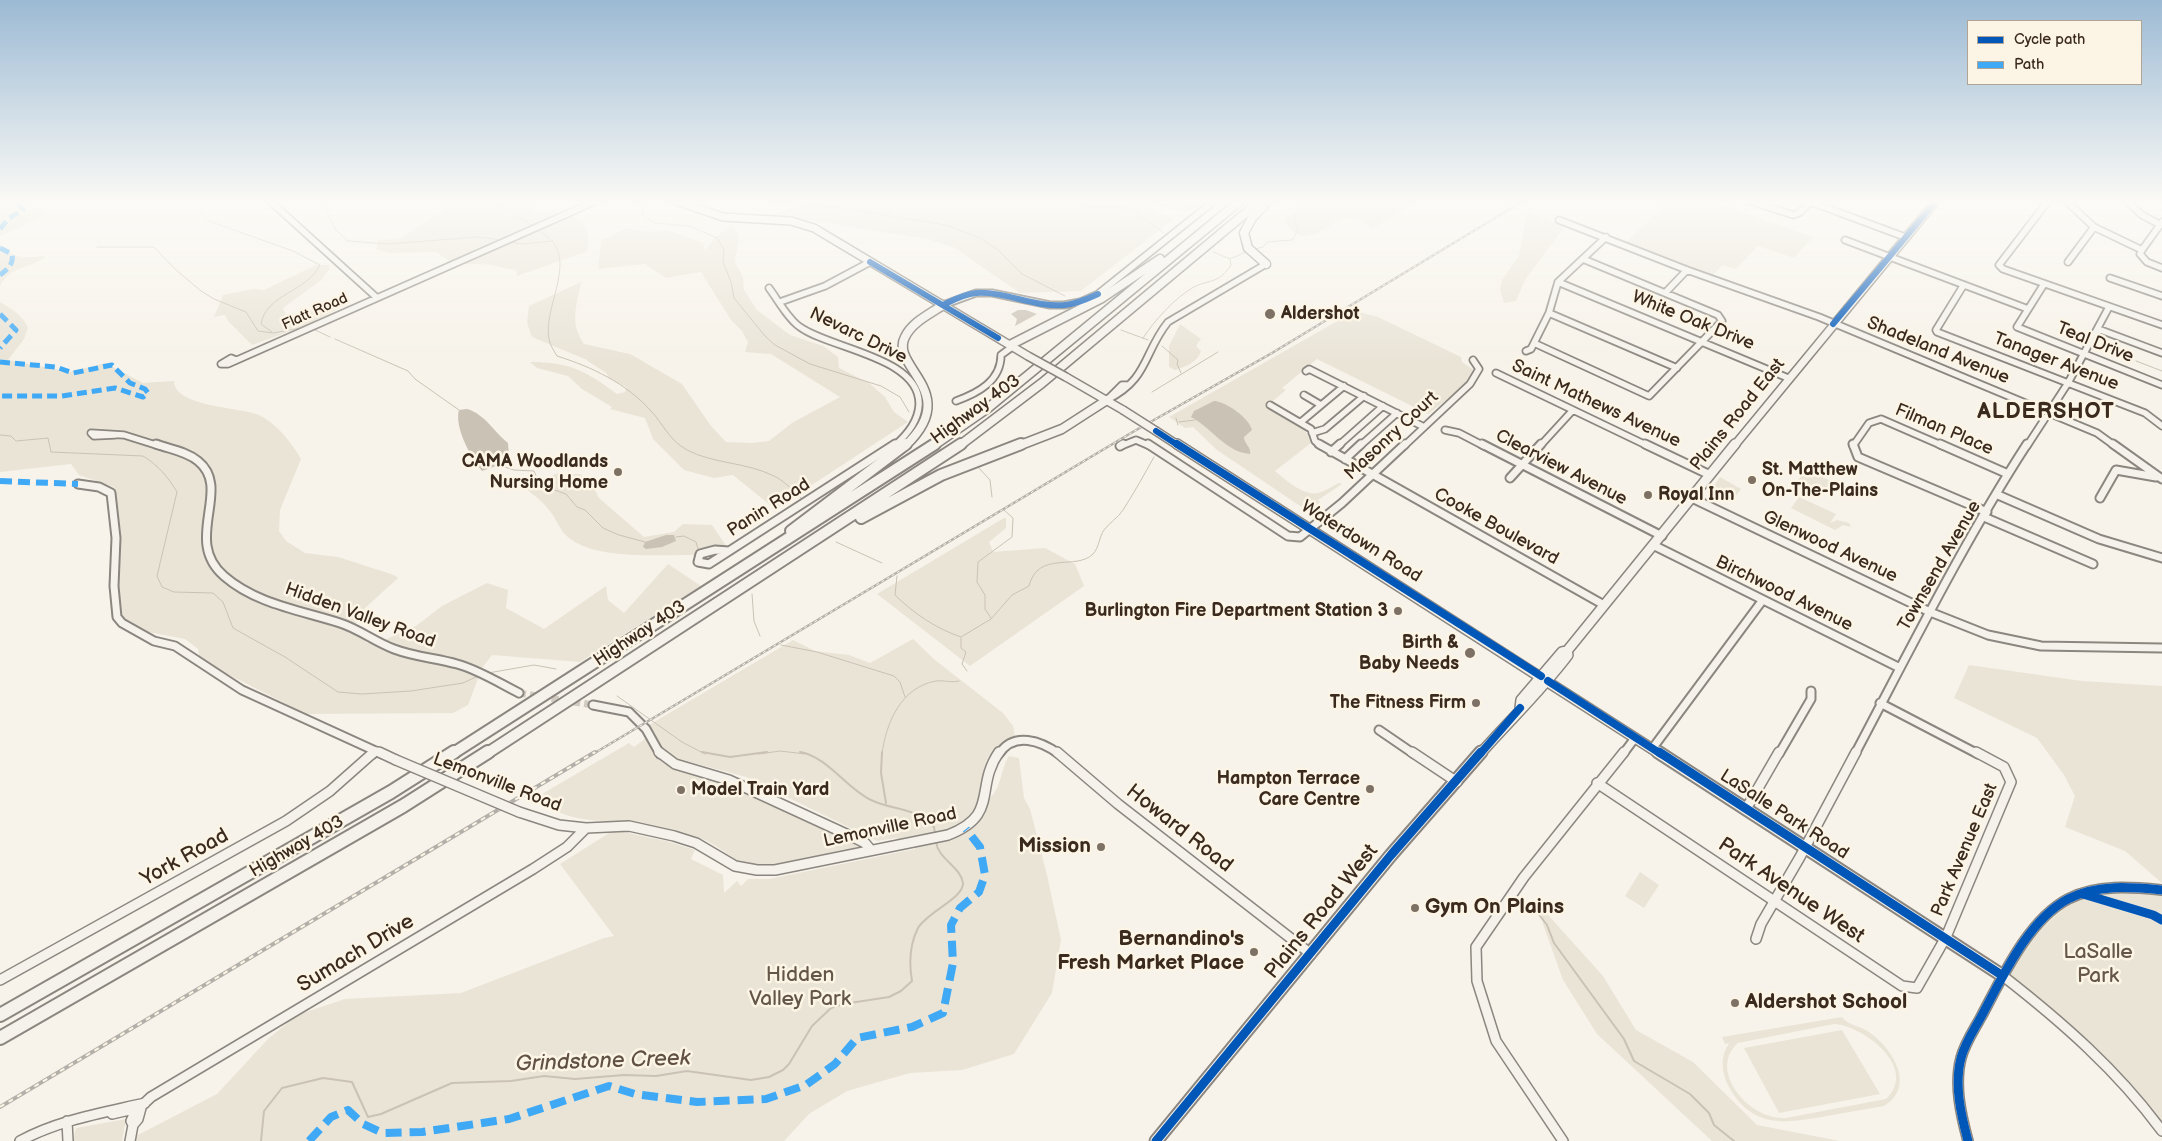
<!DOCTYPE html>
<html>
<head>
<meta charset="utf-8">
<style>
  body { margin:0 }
  #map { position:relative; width:2162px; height:1141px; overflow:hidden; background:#f7f3ea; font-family:"Balsamiq Sans",sans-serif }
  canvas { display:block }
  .legend { position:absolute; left:1967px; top:20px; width:175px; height:65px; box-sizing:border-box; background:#fcf5e5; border:1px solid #afa495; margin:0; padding:6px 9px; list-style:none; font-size:15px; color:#3b2a1e }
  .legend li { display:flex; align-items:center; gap:10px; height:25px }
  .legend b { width:25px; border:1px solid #afa495 }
</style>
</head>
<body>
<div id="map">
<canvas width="2162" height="1141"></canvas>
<ul class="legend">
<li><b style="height:6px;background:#0057b8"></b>Cycle path</li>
<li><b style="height:6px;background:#3fa9f5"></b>Path</li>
</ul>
</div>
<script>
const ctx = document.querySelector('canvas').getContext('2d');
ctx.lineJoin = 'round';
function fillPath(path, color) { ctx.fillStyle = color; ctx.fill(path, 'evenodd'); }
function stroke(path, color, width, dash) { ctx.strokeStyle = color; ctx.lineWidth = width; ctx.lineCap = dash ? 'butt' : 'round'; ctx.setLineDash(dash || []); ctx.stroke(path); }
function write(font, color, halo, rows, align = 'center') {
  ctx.font = font + ' "Balsamiq Sans",sans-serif'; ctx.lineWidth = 5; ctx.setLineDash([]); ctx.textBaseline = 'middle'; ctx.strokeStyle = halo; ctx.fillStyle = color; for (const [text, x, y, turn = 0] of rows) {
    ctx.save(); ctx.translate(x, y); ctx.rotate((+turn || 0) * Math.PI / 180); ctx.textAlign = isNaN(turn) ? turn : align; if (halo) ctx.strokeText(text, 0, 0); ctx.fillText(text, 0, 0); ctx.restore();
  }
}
fillPath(new Path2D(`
  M0,201H25L24,205L27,210H46V213L41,218L0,236Z
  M454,201H523L531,210C548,213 583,211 587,231C589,237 588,245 588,251L517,276L516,270C508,269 500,267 493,265C471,262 456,270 437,252L389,253L376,249L378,240L399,239L442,212Z
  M808,201H1135L1174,219L1081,291L1020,293L953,247L927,239L800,219L767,216Z
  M1147,201H1207L1185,213Z
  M1309,201H1414L1399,214L1371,229C1366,225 1360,219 1354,218C1332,212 1308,259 1284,221L1287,217L1307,206Z
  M1670,201H1712L1813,237L1794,258L1758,246L1736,269L1722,265L1712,276L1626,242Z
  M1527,211L1565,226L1525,280L1516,301L1504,303L1500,289L1502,280L1519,256Z
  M732,226L739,235L735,262L743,277L744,290L757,310L790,335L823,346L838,357L839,368L869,383L885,397L894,412L908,422L775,509L733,475L714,478L684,470L653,439L645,418L610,409L612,407L582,389L568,376L537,368L530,362C570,362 586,371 617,394L625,392L626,387L610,379L606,373L585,359L532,337L527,323L529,306L581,282C577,306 569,322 584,344L630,354L682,384L711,426L726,442L752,443L769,441L792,423L840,397L771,354L745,352L748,342L742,331L731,320L701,272L666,278L645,264L598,269L601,241L626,228L648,232L667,230L703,243L705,251C709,243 723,230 732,226Z
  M0,243C12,261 27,257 46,256C30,270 12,264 0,286Z
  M316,265H329V270L321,280L283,308L286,314C309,316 331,301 348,303L310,324L252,345L228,321L225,315L214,317L223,295L253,289L264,290Z
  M0,302C12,309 23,315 28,328L24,339L8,360L70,372L105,363L143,383L174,381C174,407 240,407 259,415C276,423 292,443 301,459L280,510L279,531L286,541L305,553L338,557L394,575L398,578L365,608L354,627L367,643L380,642L416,626L442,606L487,583L508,590L506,608L544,629L606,586L608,600L624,613L668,564L701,586L580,662L492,655L482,668L468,705L453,713L306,714L200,660L198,649L185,639L143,631L118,614C113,594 116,577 118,556C119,533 118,510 114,487L79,475L71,464L0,472Z
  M1355,311L1378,317L1461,357L1462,362L1475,371L1459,390L1428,414L1317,359L1282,388L1286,390L1267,406C1283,415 1306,423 1311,443L1275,471C1284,479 1304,496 1317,493C1324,492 1333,486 1339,483L1342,484L1318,500L1320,502L1316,507L1321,510L1312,514L1217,450L1193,427L1185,428L1169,417Z
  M1180,324L1201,339L1196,346L1201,351C1198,362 1185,367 1175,370L1169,367V346Z
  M1806,468L1832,482V485L1820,491L1807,488L1797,482Z
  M561,472L570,478L574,474H580L594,488L599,498L644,537L674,532L683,524L712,525L727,547L704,548L698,555C662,554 598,561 569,538C559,530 557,519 549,510C542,500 529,492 520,484L521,477L540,480Z
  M1720,477L1741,489L1732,501L1710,491Z
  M1799,497L1836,514L1830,523L1837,520L1849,523L1851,527L1843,525L1835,530L1791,508Z
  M1004,518H1006V528L989,542L993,552L1045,548L1075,564L1084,586L970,666L877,594Z
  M913,639L935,660L1003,713L1013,726L1015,736C980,753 986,763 979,799H989C1002,788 1000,770 1009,756L1019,758L1024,798L1030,809L1047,875L1061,940L1052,993L1014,1054L962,1070L910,1073L847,1091L809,1114L784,1141H136V1136L217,1094L268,1039L297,1015L345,999L461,993L604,938L614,936L560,864L614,830L666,841L695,850L691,859L723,875L724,893L737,881L741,886L748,879H769L915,849L914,846L896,838L877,841L746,777L675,758L663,748L649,725L793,640L815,651L849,655L870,663Z
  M1969,665L2082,681L2162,686V883L2125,851L2065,827L2075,796L2064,775L2037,738L1954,698Z
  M646,738L658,757L727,782L863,847C838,853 781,870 758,868C737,865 723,848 705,840C691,835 675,832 661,828C621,817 583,828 546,806L556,799L542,794L629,743L634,747Z
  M1640,872L1659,885L1644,908L1625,896Z
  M2118,891L2162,893V1132L2114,1068L2011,975C2015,952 2059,908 2080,898C2092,892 2104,892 2118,891Z
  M1540,906L1603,976L1636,1030L1693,1062L1757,1125L1840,1141H1712L1597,1034L1563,980L1543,924Z
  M1842,1017C1847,1025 1861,1026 1869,1032C1892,1048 1917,1086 1884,1106C1865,1109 1846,1113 1827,1116C1787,1123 1753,1130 1729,1087C1721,1072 1720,1057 1729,1043L1725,1044L1722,1037ZM1834,1024C1865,1026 1919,1069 1886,1099L1786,1118C1777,1118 1769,1117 1760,1112C1736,1100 1713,1065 1738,1043Z
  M1842,1030L1880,1094L1779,1113L1744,1048Z
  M126,1119L122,1141H73L76,1128Z`), '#eae4d7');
fillPath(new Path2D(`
  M1018,310H1026L1037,314L1015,326L1017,319L1011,314Z
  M1214,401C1227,402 1249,418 1252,430L1244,437C1244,444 1252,448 1250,454C1225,452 1211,427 1191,417L1194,411Z
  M467,409C485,414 494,432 508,443L509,456L499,465L482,471C471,458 454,427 459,410Z
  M666,535H674L676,541L662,547L646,549L643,547L645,542Z`), '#cac2b5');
stroke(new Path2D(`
  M321,201L336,230L348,241L388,244L477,237L502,240
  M494,201L533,226
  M639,201L643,208V216L655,223L690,226L717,238L724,250L723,262L731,282L734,298L765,336L775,345L810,364L881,386L900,397L909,412
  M762,201L843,208L946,225L980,238L998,250L1022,274L1065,296
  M1069,201L1089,207L1129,208L1164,233
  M1178,201L1197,208
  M201,212L209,221L293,251L320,265C307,292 266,294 261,324L272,332
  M537,229C542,233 548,237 552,241C574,266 543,309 549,339C550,345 554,351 557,356C592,367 626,383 651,411C664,425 669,440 687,450C714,464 746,462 774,476C785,481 794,492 803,500
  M510,242L522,244L553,241
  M97,247H154L175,269L201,291L214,299L246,312L258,331L273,333L307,327
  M1255,249L1263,247L1267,242L1292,240L1298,230L1294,221L1295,212L1312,201
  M1213,252L1230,259L1246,252
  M313,329L330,337
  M1121,330L1148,340
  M1143,338C1155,320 1173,300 1192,288C1208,279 1218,285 1231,265L1230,260
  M335,339L408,371L415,379L459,410
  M1162,346L1178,360L1177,364L1181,373
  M2136,361L2162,371
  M1152,392L1218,352
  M1176,418L1178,425
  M1179,422L1195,420
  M0,435L11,436L16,441L48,438L51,452L143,456C158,465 168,477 177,492L157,576L162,587L174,592L213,593L223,602L233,628L285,657L338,692L362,694L411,691L463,683L480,675
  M499,465L514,470L534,471L540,485L566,494L577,507L585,510L603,528L619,535L645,542
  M977,466L990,480L992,497
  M676,537L684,536L696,542L698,549
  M836,542L882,563
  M897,576L895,595C913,613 937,629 961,637L991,619L1012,595L1029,586C1038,550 1076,571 1093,554C1099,548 1099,537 1104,530C1109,523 1118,518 1123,510C1134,493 1144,475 1154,457
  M752,594L754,621L760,636
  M991,618L985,609V595L977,582L978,562L1012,537L1013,518L1004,510
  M961,638V648L966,652L962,664L967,671
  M781,645L817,652L894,676L900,682L905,697
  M488,673L534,665L556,669
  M617,696L682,742L705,754
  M759,754L780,751L805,754
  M882,754C886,723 901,687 936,681C944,680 951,683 959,681`), '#cac2b5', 1);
stroke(new Path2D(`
  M702,752L730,757L767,752
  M800,752C828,757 846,788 871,800C894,811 913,806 934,827L935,834
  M882,752L881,773L886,803
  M1533,907L1547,925L1554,943L1624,1039L1634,1061L1690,1094L1709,1113L1714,1125L1734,1141
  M261,1141L264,1111L282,1088L323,1078L352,1082L368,1117L381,1114L452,1083L511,1081L544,1076L575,1079L624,1075L656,1076L687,1071L751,1080L769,1077L783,1070L789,1064L812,1026L831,1008L843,1004L889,997L901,991L912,981C909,964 910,944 918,928C927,912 964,898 963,883C961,867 938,859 936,842`), '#cac2b5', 2);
stroke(new Path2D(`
  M519,693L593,705`), '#d1cbc1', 7, [7, 4]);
const minorFar2 = new Path2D(`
  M270,201L376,297
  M1750,201L1793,215L1799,213L1812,201
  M2048,201L1999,265L2003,269L2162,325
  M2066,201L2094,227L2142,250L2140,254L2147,262L2162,268
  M2127,201L2142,215L2161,225
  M1811,202L1905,237
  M1559,220L1687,270L1819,317L2097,433L2115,446
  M1845,240L2028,309
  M2142,250L2162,222
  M2068,262L2094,227
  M2110,278L2162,296
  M1558,282L1788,378
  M2044,284L2017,327L2162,385
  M1963,286L1936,330L1937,332L2145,413L2162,426
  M769,288C778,300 788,319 800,327C830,349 921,357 919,405C918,422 907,435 894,446
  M1666,292L1687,270
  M780,302L825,286L870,262
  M943,305L976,293H992L1050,305H1064L1080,302L1098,294L1214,201
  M1549,313L1677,368
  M2098,329L2162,353
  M1534,343L1649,396L1722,321L1718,315L1583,259
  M1526,351L1531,349L1549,313L1558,282L1606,237
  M236,360L231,358L221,364H228L596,201
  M1306,371L1309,369L1424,427
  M1496,373L1648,446
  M1304,395L1321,405
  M1109,398L1122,385H1128
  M1107,400C1149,379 1143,353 1168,322L1266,264
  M956,401C978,393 1001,381 1001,355L1012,347
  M1270,405L1311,429L1315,441L1321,446
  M1301,422L1344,386
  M1445,430L1459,433L1484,446
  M1312,433L1325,429L1364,396
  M115,435L94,436L91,433L124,435L159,446
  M1121,446L1136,440L1150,446
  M1338,446L1383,406
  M1360,446L1397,413
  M1404,446L1470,384L1479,369L1473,360
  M1540,446L1573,410
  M1853,446L1869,423L1881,419L1943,446
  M2027,446L2068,383L2109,307`);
const minorFar1 = new Path2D(`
  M156,444C169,449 186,451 198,461C233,489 182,540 224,576C256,604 300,610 340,623C359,629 375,642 394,649C415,657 436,658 457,664C479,670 499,683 519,693
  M1148,444L1288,536L1300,537L1342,503L1405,444
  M1319,444L1604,605
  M1482,444L1662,536
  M1645,444L1710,475
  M1853,444L1858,457L1987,512
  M1940,444L2008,474
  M2113,444L2162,479
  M1120,446L1123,444
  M1331,452L1340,444
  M1345,459L1361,444
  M1510,478L1541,444
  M78,484L99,487L111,493L116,538L114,586L117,617L122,623L154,641L175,646L242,690L382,754
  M1998,495L2099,539L2162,558
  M1692,498L1930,612L1988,635L2041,646L2162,648
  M2100,498L2116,470L2156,477
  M1984,517L2093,564
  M1655,546L1900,668
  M729,551L715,550L700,554L698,562L709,564L895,444
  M1880,703L1978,754
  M593,705L629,712L646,729L660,754
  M1379,730L1414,754
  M1652,749L1762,601
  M373,754L376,751
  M999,754C1014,731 1041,741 1059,754
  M1623,754L1635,738
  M1779,754L1811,699V691
  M1855,754C1910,650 1963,543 2027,444`);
const minor = new Path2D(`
  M379,752L396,760
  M659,752L675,764L729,780L855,838L865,843L870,849
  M1057,752L1118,804L1311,954
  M1412,752L1457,782
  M1597,783L1902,986L1917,988L1946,937L2011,782L2004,767L1976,752
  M1746,809L1779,752
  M519,812L559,825L586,828L629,826L674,836L696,843L735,866L757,870H775L948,835C1000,815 974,788 999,752
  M1756,939L1761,924L1800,857L1856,752
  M2003,976C2062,1022 2117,1070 2162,1131
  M0,980L286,821L330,791L374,752
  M112,1114L138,1108
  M67,1121L68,1141
  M133,1125L138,1119L141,1108
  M20,1141C59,1120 102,1113 145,1103
  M130,1141L133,1125L131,1121L135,1112L151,1097L533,869L567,847L586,828
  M1563,1141L1496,1041L1477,981L1476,947L1524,877L1624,752
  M1968,1141C1961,1115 1954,1085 1961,1058C1965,1043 1974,1030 1981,1017C2002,978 2028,920 2068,899C2097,884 2131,887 2162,890`);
const majorFar2 = new Path2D(`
  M676,201L723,217L791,221L814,228L1028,356
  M1066,377L1123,410
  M1156,431L1179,446
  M1734,446L1936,201`);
const majorFar1 = new Path2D(`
  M1177,444L1660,754
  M1520,708L1521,700L1562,652L1567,651
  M1480,754C1510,720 1541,691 1568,655L1567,651L1735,444`);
const major = new Path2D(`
  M1658,752L2003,976
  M1156,1141L1391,855L1481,752`);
const highwayFar2 = new Path2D(`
  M1266,264L1248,248L1244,233L1252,218L1268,201
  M1010,345L1102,298L1160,259
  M905,446C963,392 889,367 905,337C912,322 930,314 943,305
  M933,446L988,408L1240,201
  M959,446L1042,383L1260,201
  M1018,446L1062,429L1107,400`);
const highwayFar1 = new Path2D(`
  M861,518L941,475L1021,444
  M791,531L906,444
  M452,754L935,444
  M486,754L961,444`);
const highway = new Path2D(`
  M0,1015L391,792L454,752
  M0,1038L403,806L488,752`);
stroke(minorFar2, '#8b867f', 9);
stroke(minorFar1, '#8b867f', 11);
stroke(minor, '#8b867f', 12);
stroke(majorFar2, '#8b867f', 10);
stroke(majorFar1, '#8b867f', 12);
stroke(major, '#8b867f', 15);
stroke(highwayFar2, '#8b867f', 11);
stroke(highwayFar1, '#8b867f', 14);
stroke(highway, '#8b867f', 16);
stroke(minorFar2, '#f5f2ec', 5.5);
stroke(minorFar1, '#f5f2ec', 7);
stroke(minor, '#f5f2ec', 9);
stroke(majorFar2, '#f5f2ec', 7);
stroke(majorFar1, '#f5f2ec', 9);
stroke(major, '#f5f2ec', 11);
stroke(highwayFar2, '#f5f2ec', 8);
stroke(highwayFar1, '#f5f2ec', 10);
stroke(highway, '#f5f2ec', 12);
const railFar1 = new Path2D(`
  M593,754L1131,433L1272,353L1523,201`);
const rail = new Path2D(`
  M0,1107L595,752`);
stroke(railFar1, '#b3afa9', 2.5);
stroke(rail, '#b3afa9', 4);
stroke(railFar1, '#fcf5e5', 1, [3]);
stroke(rail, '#fcf5e5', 2, [5]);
const minorBridge = new Path2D(`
  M396,760L519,812`);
const majorBridge = new Path2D(`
  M1028,356L1066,377
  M1123,410L1156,431`);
stroke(minorBridge, '#8b867f', 12, []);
stroke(majorBridge, '#8b867f', 10, []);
stroke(minorBridge, '#f5f2ec', 9);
stroke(majorBridge, '#f5f2ec', 7);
stroke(new Path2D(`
  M0,229L9,218L23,210L16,201
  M0,248L12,254C14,264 8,269 0,275
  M0,314L16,330L0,348
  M0,362L56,367L73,373L112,365L130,383L145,389L148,393L143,397L115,388L62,396H0`), '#3fa9f5', 5, [10, 5]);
stroke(new Path2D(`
  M0,481L78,484`), '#3fa9f5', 6, [12, 6]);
stroke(new Path2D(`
  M309,1141L331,1117L348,1110L363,1124L383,1133L422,1132L509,1119L609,1086L635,1094L697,1102L766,1099L806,1085L835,1064L857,1038L912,1027L943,1013L953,963L951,925L960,908L979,892L985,875L980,847L966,829`), '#3fa9f5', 8, [16, 8]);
stroke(new Path2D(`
  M870,262L998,338
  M943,305C953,300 964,294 976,293C1006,291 1035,308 1065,305C1077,304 1087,299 1098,294
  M1833,324L1936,201
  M1156,431L1179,446`), '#0057b8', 6);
stroke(new Path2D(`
  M1177,444L1541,676
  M1548,681L1661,754
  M1480,754L1520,708`), '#0057b8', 8);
stroke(new Path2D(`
  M1659,752L2003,976
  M2083,894L2153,915L2162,920
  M1156,1141L1391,855L1481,752
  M1968,1141C1961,1115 1954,1085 1961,1058C1965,1043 1974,1030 1981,1017C2002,978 2028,920 2068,899C2097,884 2131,887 2162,890`), '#0057b8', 9);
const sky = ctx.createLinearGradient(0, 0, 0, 361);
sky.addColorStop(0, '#9cbad4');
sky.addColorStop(0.56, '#fbfaf6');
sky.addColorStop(1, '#fbfaf600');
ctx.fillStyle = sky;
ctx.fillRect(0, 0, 2162, 361);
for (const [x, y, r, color] of [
  [1270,314,6,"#7d7065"],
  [618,472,5,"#7d7065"],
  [1752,480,5,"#7d7065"],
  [1648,495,5,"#7d7065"],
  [1398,611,5,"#7d7065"],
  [1470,653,6,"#7d7065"],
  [1476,703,5,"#7d7065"],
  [1370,789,5,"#7d7065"],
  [681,790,5,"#7d7065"],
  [1101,847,5,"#7d7065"],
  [1415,908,5,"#7d7065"],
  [1254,952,5,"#7d7065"],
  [1735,1003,5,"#7d7065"]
]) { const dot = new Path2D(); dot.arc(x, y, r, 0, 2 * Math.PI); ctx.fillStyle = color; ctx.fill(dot); stroke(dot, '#fcf5e5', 2); }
write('15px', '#3b2a1e', '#fcf5e5', [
  ["Flatt Road",315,312,-24]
]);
write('bold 18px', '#3b2a1e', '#fcf5e5', [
  ["Aldershot",1281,314,"left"],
  ["CAMA Woodlands",608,462],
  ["Nursing Home",608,483],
  ["St. Matthew",1762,470,"left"],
  ["On-The-Plains",1762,491,"left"],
  ["Royal Inn",1658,495,"left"],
  ["Burlington Fire Department Station 3",1388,611],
  ["Birth &",1459,643],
  ["Baby Needs",1459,664],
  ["The Fitness Firm",1466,703],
  ["Hampton Terrace",1360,779],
  ["Care Centre",1360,800],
  ["Model Train Yard",691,790,"left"]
], 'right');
write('18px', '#3b2a1e', '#fcf5e5', [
  ["White Oak Drive",1693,321,22],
  ["Nevarc Drive",858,336,26],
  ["Teal Drive",2095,343,22],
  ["Shadeland Avenue",1938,351,22],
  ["Tanager Avenue",2056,362,21],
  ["Saint Mathews Avenue",1596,404,25],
  ["Highway 403",976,410,-36],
  ["Plains Road East",1738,415,-51],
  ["Filman Place",1944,430,23],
  ["Masonry Court",1392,436,-43],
  ["Clearview Avenue",1561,468,27],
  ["Panin Road",769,508,-32],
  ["Cooke Boulevard",1496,527,29],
  ["Waterdown Road",1361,542,32],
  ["Glenwood Avenue",1830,547,25],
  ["Townsend Avenue",1940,566,-60],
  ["Birchwood Avenue",1784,594,26],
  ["Hidden Valley Road",360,616,20],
  ["Highway 403",640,634,-33],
  ["Lemonville Road",497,783,21],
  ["LaSalle Park Road",1784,815,33],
  ["Lemonville Road",890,828,-12],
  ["Highway 403",297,847,-30],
  ["Park Avenue East",1965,850,-67]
]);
write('21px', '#3b2a1e', '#fcf5e5', [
  ["Howard Road",1179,829,38],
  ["York Road",185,858,-29],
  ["Park Avenue West",1791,891,34],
  ["Plains Road West",1322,912,-51],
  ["Sumach Drive",356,954,-31]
]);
write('bold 21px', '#3b2a1e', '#fcf5e5', [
  ["Mission",1091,847],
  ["Gym On Plains",1425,908,"left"],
  ["Bernandino's",1244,940],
  ["Fresh Market Place",1244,964],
  ["Aldershot School",1745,1003,"left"]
], 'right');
write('21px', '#645648', '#fcf5e5', [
  ["LaSalle",2098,953],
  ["Park",2098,977],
  ["Hidden",800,976],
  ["Valley Park",800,1000]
]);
ctx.letterSpacing = '1px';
write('bold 22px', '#3b2a1e', '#fcf5e5', [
  ["ALDERSHOT",2046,412]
]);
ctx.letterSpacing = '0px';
write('italic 22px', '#605144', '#fcf5e5', [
  ["Grindstone Creek",603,1062,-2]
]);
</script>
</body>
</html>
